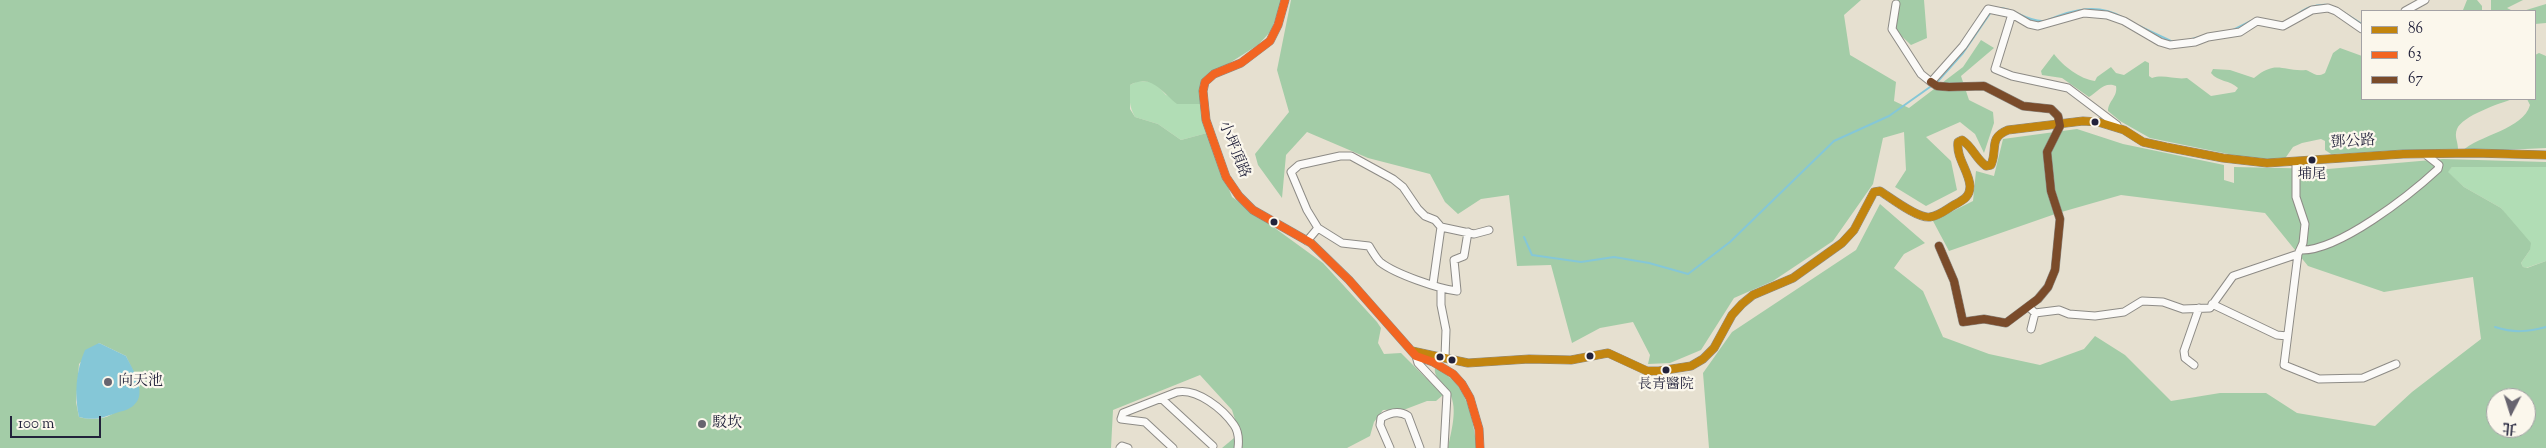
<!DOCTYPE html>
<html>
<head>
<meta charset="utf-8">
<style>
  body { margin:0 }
  #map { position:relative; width:2546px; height:448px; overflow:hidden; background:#e6e0d0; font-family:"Sorts Mill Goudy","Noto Serif TC",serif }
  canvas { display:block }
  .legend { position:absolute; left:2361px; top:10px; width:175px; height:90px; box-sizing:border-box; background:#fbf7ec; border:1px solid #a4a2a5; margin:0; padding:6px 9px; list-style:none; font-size:15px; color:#22223b }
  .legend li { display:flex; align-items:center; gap:10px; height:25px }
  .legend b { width:25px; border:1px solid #a4a2a5 }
  .north { position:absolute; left:2486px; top:388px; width:50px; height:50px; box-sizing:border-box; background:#fbf7ec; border:1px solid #a4a2a5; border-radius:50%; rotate:185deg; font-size:14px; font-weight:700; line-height:20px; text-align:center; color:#22223b }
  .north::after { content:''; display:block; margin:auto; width:18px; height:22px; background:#67646f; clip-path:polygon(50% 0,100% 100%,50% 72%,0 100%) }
  .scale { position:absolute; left:10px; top:416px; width:91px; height:22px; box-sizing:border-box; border:2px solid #22223b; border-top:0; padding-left:6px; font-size:15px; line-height:18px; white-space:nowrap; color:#22223b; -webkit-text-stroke:4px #fbf7ec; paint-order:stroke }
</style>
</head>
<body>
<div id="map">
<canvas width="2546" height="448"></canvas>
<ul class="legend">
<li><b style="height:6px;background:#c2850f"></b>86</li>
<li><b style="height:6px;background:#f26522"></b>63</li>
<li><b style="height:6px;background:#7a4b2a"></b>67</li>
</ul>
<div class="north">北</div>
<div class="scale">100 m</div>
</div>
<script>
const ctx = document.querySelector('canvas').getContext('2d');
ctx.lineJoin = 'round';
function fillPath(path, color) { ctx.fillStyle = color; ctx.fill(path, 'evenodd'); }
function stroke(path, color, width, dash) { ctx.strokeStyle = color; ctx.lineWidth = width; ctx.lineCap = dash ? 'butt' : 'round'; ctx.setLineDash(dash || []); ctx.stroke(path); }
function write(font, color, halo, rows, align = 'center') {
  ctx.font = font + ' "Sorts Mill Goudy","Noto Serif TC",serif'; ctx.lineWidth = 4.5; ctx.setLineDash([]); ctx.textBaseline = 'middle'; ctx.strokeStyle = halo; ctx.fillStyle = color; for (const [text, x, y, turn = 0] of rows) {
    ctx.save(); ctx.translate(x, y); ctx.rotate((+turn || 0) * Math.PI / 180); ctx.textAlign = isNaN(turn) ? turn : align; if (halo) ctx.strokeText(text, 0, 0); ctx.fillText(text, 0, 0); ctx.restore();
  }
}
fillPath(new Path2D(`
  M1138,81L1154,82L1166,95L1203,104L1207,133L1181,140L1158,124L1135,117C1129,106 1129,98 1130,85Z
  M2452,167H2546V261L2526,268L2523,267L2521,263L2530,250L2501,208L2464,187L2447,172Z`), '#b1ddb5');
fillPath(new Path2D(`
  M0,0H1282L1271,31L1258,45L1209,76L1203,104H1177C1162,92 1151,73 1130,85V109L1135,117L1158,124L1181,140L1207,133L1232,197L1323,263L1377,322L1381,328L1378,343L1384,354L1401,353L1443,395L1436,401H1427L1406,409L1383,410L1374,422L1370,436L1347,448H1222L1234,438L1238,429L1232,410L1200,375L1113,410L1111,448H0ZM99,343L126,356L140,386C121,408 111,425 79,417L76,402L79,364Z
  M1291,0H1861L1844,15L1850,55L1896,82L1894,101L1909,108L1963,67L1981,40L1994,48L1961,76L1969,100L1993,112L1994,123L1984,153L1975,134L1960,122L1926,137L1951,161L1957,190L1926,206L1895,187L1906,170L1904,132L1883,138L1873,184L1833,241L1773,281L1734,298L1701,350L1670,363L1648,364L1650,355L1633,322L1600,328L1572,343L1551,265L1517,266L1509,195L1481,199L1458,214L1445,202L1430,174L1368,158L1307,132L1286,155L1282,198L1258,165L1255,154L1289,112L1277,70Z
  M1896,0H1924L1927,38L1911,45L1895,30Z
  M2467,0H2477L2482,6V11H2457L2463,10Z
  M2491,0H2523L2507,8L2513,11H2491Z
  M2546,4V23L2535,24V11H2523Z
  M2340,48L2362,56V99H2513C2500,103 2462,116 2457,129C2454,137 2458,141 2458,149L2331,154L2325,150V141L2321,139L2302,143L2293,147L2284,160L2243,157L2150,138L2120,121L2108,111C2108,101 2118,97 2116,86C2104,81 2098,92 2089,97L2062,78L2042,75L2041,71L2054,54C2063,66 2080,79 2095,81L2097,77L2111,67L2116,73L2124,75L2145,61L2149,63V76L2152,78C2164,74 2175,80 2187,78L2211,96L2235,92L2238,88C2230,80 2218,82 2211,73L2213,69L2230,70L2254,78C2277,59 2282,72 2306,70C2314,73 2316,78 2325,73L2333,53Z
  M2539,53L2546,56V148L2461,152C2480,134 2523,130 2530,105L2527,99H2535V55Z
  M2077,129L2123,144L2224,165V180L2234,183V167L2328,169L2443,159L2546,162V167H2452L2448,172L2464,187L2501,208L2531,243L2530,250L2521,263L2523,267L2527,268L2546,261V448H1709L1703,373L1732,332L1856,250L1880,204L1925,243L1904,254L1894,268L1923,291L1943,337L1989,354L2040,365L2084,349L2095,336L2125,355L2171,401L2220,393H2266L2297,413L2375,426L2412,392L2481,339L2473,277L2384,292L2308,266L2265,213L2121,195L2058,213L1949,251L1933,221L1973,201L1976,171L1994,176L2003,139ZM2496,398H2526V428H2496Z
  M1435,368C1468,383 1472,416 1477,448H1448C1451,431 1458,410 1450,394C1446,385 1433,378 1435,368Z`), '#a3cca7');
fillPath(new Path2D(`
  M99,343L126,356C132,368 148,393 134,405C129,410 122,411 116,413C102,418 94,421 79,417C74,395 76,370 85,350Z`), '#85c7d7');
stroke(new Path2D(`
  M2001,8C2016,10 2028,22 2043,21
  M2343,12L2362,24
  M2295,16C2305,8 2316,4 2328,5
  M2048,20C2074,9 2098,3 2124,18
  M2139,26L2173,42
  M2233,30L2251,21
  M2192,39L2214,33
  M1938,81L1963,53L1991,12
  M1524,237L1532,255L1581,262L1614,257L1649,263L1688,274L1730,242L1834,141L1889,116L1930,87
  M2495,327C2513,333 2528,332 2546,327`), '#85c7d7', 2);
const minor = new Path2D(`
  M1285,0L1278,25L1270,41L1241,63L1214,74L1205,82L1203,91L1206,120L1226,177L1239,196L1253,210L1311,243L1349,280L1416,356L1433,362L1453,374L1462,384L1470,398L1479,429L1480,448
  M1896,4L1892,29L1921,74L1931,82L1963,46L1988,9L2012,14L2029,24L2038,26L2084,13L2107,15L2124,21L2160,42L2170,45L2195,42L2208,37L2240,32L2257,21L2283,26L2312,10L2328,8L2336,11L2362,29
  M2405,11L2425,0
  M2012,14L1995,69L2012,76L2068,88L2117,125
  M1931,82L1937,86L1949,87L1984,86L2023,106L2051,109L2058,116L2060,126L2047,152L2051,191L2060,219L2055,270L2048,287L2038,299L2006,323L1984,319L1963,322L1954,281L1939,246
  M1318,228L1342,243L1369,246C1372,251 1376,258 1380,262C1395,274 1439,289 1457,291L1454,260L1464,256L1468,232
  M1307,241L1318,228L1307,210L1291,172L1299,165L1340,156H1351L1393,179L1403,187L1418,209L1425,216L1435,220L1441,227L1474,234L1489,230
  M2300,250C2338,252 2411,194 2438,169L2439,165L2425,154
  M2298,254L2284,365L2319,379L2363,378L2396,364
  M1433,284L1441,227
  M1441,290V305L1446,330L1445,357
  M2212,304L2277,335L2287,336
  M2029,307L2035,313L2059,310L2069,314L2095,316L2124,312L2142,301L2163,302L2183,309L2210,308L2233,276L2298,254L2303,243L2305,224L2296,197V162
  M2031,329L2035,313
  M1412,351L1468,363L1529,359L1571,360L1608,353L1647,371H1659L1691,366L1703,359L1714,348L1732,315L1742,304L1753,295L1793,278L1842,243L1854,230L1874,192L1880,191C1891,198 1918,219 1930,217C1939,216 1947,209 1954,205C1963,200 1970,197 1970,186C1969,171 1956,158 1958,142L1962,140C1972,146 1976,159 1986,166L1991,165C1998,149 1988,138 2008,130L2083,121L2098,122L2124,130L2143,142L2166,147L2223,158L2267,163L2403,154L2474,153L2546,155
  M1416,356L1418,363L1447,394L1444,448
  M2194,365L2185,358L2184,351L2199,308
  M1162,399L1213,446
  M1120,448L1122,446L1128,448
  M1173,448L1145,422L1121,419L1123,413L1177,392C1197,388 1223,409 1234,425C1239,432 1239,440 1238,448
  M1390,448L1380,425L1381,418C1389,413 1399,410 1408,416L1420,448`);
stroke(minor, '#8d8b86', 9);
stroke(minor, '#fbfaf8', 7);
stroke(new Path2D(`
  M1412,351L1468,363L1529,359L1571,360L1608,353L1647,371H1659L1691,366L1703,359L1714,348L1732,315L1742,304L1753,295L1793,278L1842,243L1854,230L1874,192L1880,191C1891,198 1918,219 1930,217C1939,216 1947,209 1954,205C1963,200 1970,197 1970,186C1969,171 1956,158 1958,142L1962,140C1972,146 1976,159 1986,166L1991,165C1998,149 1988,138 2008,130L2083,121L2098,122L2124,130L2143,142L2166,147L2223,158L2267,163L2403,154L2474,153L2546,155`), '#c2850f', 8);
stroke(new Path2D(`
  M1285,0L1278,25L1270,41L1241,63L1214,74L1205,82L1203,91L1206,120L1226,177L1239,196L1253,210L1311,243L1349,280L1416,356L1433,362L1453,374L1462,384L1470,398L1479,429L1480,448`), '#f26522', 8);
stroke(new Path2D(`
  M1931,82L1937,86L1949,87L1984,86L2023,106L2051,109L2058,116L2060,126L2047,152L2051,191L2060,219L2055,270L2048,287L2038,299L2006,323L1984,319L1963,322L1954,281L1939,246`), '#7a4b2a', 8);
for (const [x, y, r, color] of [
  [2095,122,4.5,"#22223b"],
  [2312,160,4.5,"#22223b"],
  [1274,222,4.5,"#22223b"],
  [1590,356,4.5,"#22223b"],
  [1440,357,4.5,"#22223b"],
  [1452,360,4.5,"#22223b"],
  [1666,370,4.5,"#22223b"],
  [108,382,5,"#67646f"],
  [702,424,5,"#67646f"]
]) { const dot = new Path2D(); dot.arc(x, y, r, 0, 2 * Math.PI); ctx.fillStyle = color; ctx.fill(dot); stroke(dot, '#fbf7ec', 2); }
write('14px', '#22223b', '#fbf7ec', [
  ["埔尾",2312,176],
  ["長青醫院",1666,386]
]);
write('15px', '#22223b', '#fbf7ec', [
  ["鄧公路",2353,143,-3],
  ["小坪頂路",1233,150,68]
]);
write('15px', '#22223b', '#fbf7ec', [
  ["向天池",118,382],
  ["駁坎",712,424]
], 'left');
</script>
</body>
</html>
